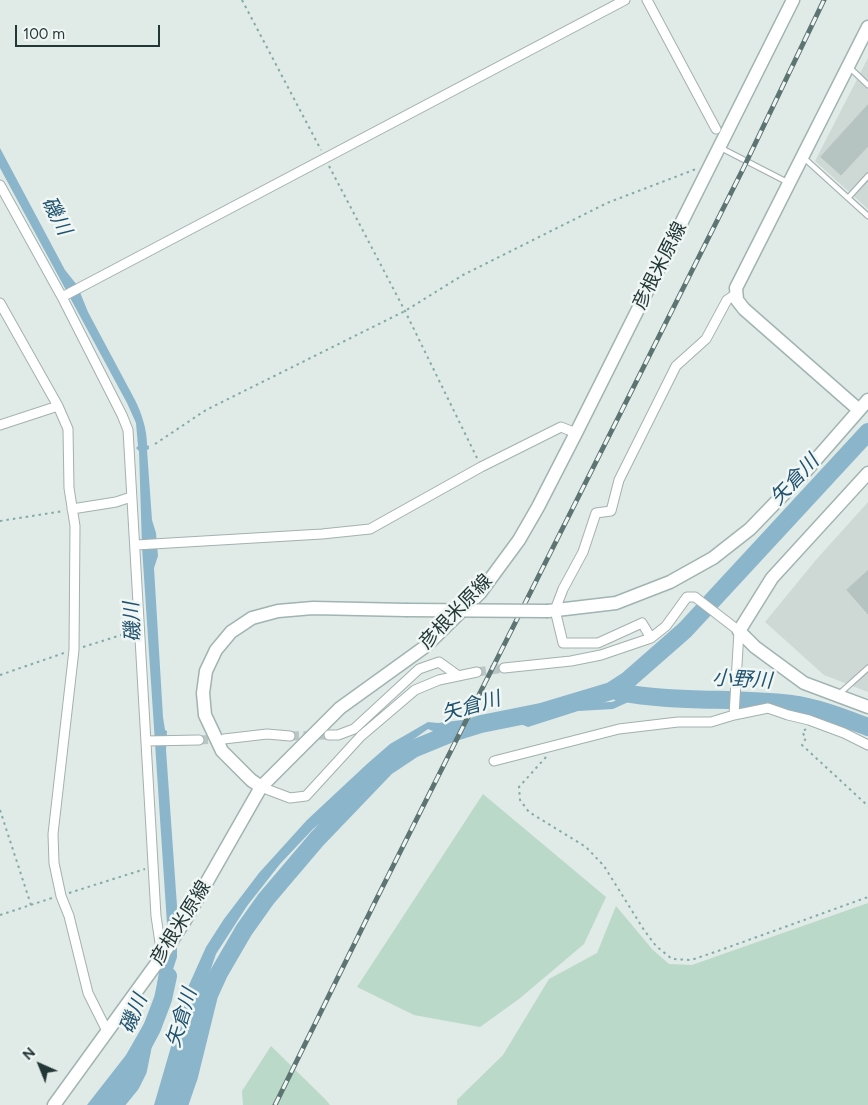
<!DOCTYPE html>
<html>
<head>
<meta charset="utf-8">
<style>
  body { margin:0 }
  #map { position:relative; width:868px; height:1105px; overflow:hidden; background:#e0eae7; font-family:Figtree,sans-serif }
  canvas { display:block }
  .north { position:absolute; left:15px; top:1040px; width:50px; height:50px; -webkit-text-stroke:4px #f0f6f4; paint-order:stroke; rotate:316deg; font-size:14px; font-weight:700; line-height:20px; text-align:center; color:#223837 }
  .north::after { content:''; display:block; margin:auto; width:18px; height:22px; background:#223837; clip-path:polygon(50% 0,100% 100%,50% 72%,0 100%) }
  .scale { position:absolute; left:15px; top:25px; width:145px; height:22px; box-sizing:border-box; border:2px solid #223837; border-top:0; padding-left:6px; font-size:15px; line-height:18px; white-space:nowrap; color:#223837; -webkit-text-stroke:4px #f0f6f4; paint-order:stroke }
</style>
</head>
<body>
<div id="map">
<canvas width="868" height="1105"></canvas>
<div class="north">N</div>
<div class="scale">100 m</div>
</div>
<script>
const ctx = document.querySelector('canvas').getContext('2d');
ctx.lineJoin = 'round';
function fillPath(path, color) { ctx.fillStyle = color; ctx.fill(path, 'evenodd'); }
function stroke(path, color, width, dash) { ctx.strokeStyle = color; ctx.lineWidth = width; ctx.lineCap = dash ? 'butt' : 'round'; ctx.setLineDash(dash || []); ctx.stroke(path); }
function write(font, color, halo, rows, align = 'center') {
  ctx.font = font + ' Figtree,"Noto Sans JP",sans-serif'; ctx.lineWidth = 5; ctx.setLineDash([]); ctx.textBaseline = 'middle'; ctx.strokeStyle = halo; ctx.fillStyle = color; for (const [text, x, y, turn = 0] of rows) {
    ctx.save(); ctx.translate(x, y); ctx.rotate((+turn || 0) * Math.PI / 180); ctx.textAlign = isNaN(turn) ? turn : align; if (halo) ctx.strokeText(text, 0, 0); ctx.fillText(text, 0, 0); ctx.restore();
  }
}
fillPath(new Path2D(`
  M868,58V209L815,161Z
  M868,502V692L824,675L765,622L815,561Z`), '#ced9d6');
fillPath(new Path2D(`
  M483,794L606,897L584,944L519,999L480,1027L414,1015L357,987Z
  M868,903V1105H457V1100L503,1055L549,979L597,953L616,906L652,949L669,964L692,965Z
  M271,1046L325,1099L330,1105H243L242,1091Z`), '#bad9c8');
fillPath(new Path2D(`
  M0,148L65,270L77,285L88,312L135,400C142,414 147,430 147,445L149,446V449L147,450L152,520L156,533L158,556L154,568L163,717L165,730L167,731L166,750L177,906V957L153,1032L115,1105H87L126,1055L153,1008L167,924L142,547L139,451L136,448L138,446L136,423L127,403L0,168Z
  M639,690L646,694L613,709L578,711L528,727L518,723L503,726L491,724L440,734L428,729L397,751L353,789L340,807L313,829L280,864L247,906L216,954L199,1003L182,1090L177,1105H154L189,985L206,947L224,919L259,873L307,820L367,764L390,744L428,722L438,723L518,713L533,716L576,703L612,702Z`), '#8bb5cb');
stroke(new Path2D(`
  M619,692C675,703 734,697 791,704C816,707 844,718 868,727
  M114,1105L131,1084L138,1070L143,1045L152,1028L163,999L168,976
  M179,1105L189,1076L209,995L219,973L244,930L266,899L317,839L386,767L413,749L452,733L481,724L541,712L611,691L628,680L685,630L868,432`), '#8bb5cb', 18);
const building = new Path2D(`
  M868,105V146L841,175L821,157Z
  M868,571V614L847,590Z`);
fillPath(building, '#b5c4c0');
stroke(building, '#b3c3bf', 1);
stroke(new Path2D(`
  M477,672L504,668
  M290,736L329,735
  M199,740L222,739`), '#bac6c4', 9, [9, 4.5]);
const lane = new Path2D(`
  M849,67L868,85
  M721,148L787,182
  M804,158L868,216
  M848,198L868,176
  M839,694L868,668`);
const street = new Path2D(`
  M647,0L716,129
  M0,185L62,297L122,415L128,430L156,916L162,956
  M62,297L625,0
  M0,303L58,406L68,429L69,488L75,526L74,650L53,834L54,863L61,896L69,916L88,993L107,1031
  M0,425L58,406
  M72,509L116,502L131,497
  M136,545L322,534L370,529L481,467L561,427L576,433
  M651,638L642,623L598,643H563L555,610L563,589L583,552L596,513L611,511L619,480L676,366L706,339L727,300L736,294
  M504,668L571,661L601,655L651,638L666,626L687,597H695L739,631L734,715
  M329,735H338L354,729L419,669L439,662L457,675
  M224,739L267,734L290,736
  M146,741L199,740
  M494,761L619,729L678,722H711L734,715L768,708L788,715L809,720L844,733L868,745
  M261,787L290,798L306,796L361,736L415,690L439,680L477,672`);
const secondary = new Path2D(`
  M859,410L744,309L737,300L736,288L868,27
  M868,473L772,578L739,631L755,647L804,683L868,707
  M548,611L616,603L670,582L713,558L750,529L805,472L868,400
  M261,787L251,780L222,751L205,715L203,693L206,671L216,650L231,632L252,618L278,611L313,608L406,610
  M54,1105L162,956L184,922L261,787L340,708L426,646L480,593L519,540L538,507L576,433L793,0`);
stroke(lane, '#a3b1af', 7);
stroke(street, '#a3b1af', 11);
stroke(secondary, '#a0b4b1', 15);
stroke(new Path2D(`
  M242,0L321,150
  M329,166L405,311L477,458
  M155,444L206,410L405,311L463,275L607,203L696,169
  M0,521L64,511
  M83,647L131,632
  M0,675L64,653
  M806,729L802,732L806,738L802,745L868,806
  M546,757L519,787L520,800L529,812L586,847L604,866L644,930L656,946L672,959L691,960L718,951L868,897
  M0,810L31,905
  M69,893L145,869
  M0,915L52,898`), '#82aba6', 2, [2.5, 4]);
stroke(lane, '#fff', 4.5);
stroke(street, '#fff', 9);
stroke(secondary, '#fff', 12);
const rail = new Path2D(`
  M275,1105L375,902L743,169L824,0`);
stroke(rail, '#5c7472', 5);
stroke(rail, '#f0f6f4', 3, [9]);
const secondaryBridge = new Path2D(`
  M406,610L548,611`);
stroke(secondaryBridge, '#a0b4b1', 15, []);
stroke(secondaryBridge, '#fff', 12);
write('19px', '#223837', '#f0f6f4', [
  ["彦根米原線",660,266,-63],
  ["彦根米原線",456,612,-46],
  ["彦根米原線",181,923,-58]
]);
write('italic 20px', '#21536f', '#f0f6f4', [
  ["磯川",56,216,62],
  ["矢倉川",795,480,-47],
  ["磯川",133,622,-93],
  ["小野川",742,680,3],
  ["矢倉川",471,707,-16],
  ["磯川",134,1014,-68],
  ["矢倉川",182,1018,-73]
]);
</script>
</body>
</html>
